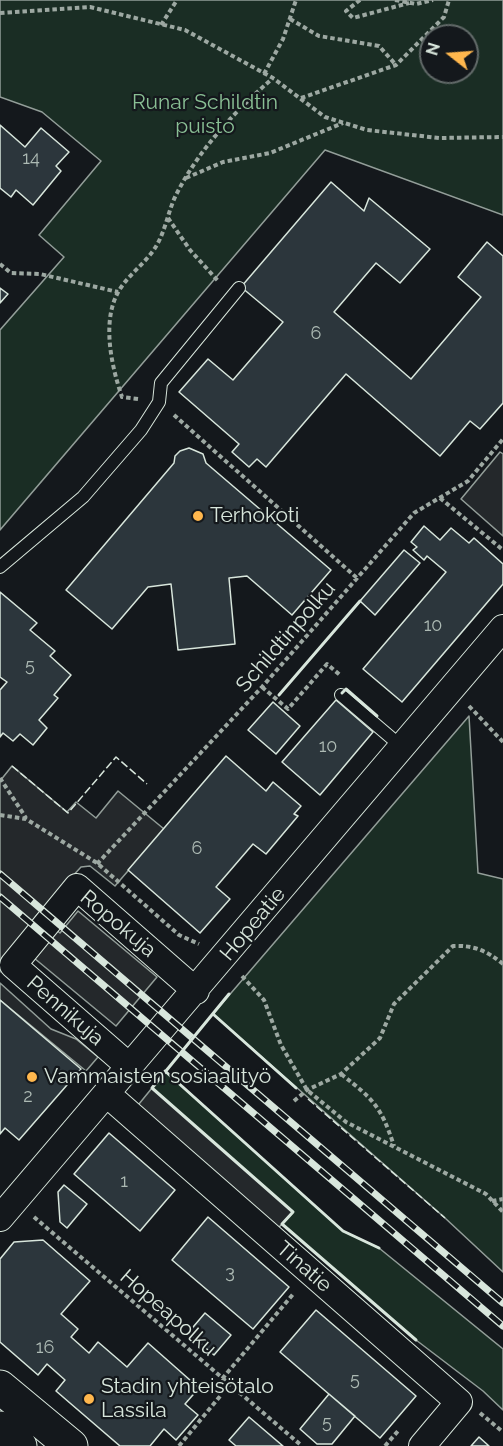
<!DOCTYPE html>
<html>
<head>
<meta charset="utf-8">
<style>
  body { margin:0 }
  #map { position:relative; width:503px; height:1446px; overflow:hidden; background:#14181c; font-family:Raleway,sans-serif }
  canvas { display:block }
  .north { position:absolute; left:419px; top:24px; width:60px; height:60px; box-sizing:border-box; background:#14181c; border:2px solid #626a69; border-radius:50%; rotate:287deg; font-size:16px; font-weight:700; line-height:24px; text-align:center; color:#d8e6dc }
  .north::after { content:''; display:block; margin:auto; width:21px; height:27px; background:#ffb74d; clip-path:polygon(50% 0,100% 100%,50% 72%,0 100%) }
</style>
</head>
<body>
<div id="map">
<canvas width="503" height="1446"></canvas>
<div class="north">N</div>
</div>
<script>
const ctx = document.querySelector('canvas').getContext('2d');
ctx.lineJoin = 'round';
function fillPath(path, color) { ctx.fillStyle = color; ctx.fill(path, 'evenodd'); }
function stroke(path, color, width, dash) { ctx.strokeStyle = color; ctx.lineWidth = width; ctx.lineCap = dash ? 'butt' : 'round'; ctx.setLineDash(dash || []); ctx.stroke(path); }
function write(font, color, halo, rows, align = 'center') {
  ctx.font = font + ' Raleway,sans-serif'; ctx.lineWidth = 4.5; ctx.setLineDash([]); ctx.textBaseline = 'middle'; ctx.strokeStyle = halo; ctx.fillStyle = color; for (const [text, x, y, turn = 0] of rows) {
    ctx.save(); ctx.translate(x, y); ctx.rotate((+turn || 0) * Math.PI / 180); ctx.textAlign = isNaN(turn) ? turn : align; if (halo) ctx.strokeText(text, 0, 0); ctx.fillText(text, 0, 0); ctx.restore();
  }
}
const green = new Path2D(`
  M0,0H503V215L325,150L0,530V330L64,257L39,235L101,161L42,112L0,97ZM431,36H467V72H431Z
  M469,716L478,873L503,879V1272L445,1218L213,1014Z
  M165,1071L343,1231L379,1248L503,1349V1410L483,1391L416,1340L282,1224L293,1212L152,1088Z`);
fillPath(green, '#1a2d24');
stroke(green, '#939e99', 1.5);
const parking = new Path2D(`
  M500,452L503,454V536L461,499Z
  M12,766L67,812L76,802L96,818L118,791L164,829L115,886L90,866L81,867L36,916L0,968V972V781Z
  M78,911L157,977L116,1026L28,953L50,925L60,933Z
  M0,983L51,1029L76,1039L98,1057L86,1071L0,1000Z
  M152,1088L293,1212L270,1237L130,1115Z`);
fillPath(parking, '#24282b');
stroke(parking, '#939e99', 1.5);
const building = new Path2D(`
  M0,125L25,147L41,128L69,152L56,166L61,171L33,205L16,190L11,197L0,188Z
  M331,182L364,211L369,198L430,249L400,283L376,263L334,312L411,379L481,297L458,277L487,242L503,256V403L480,429L470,421L440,456L346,374L266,467L257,459L249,467L232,452L239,444L179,392L208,359L233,380L283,322L241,287Z
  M0,288L8,294L0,303Z
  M189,448L203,454L206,463L331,570L292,615L247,576L229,578L235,644L178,650L171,584L148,587L112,629L66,590L174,463L175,456L180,451Z
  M424,526L440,540L451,528L469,543L474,538L503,564V584L402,702L363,669L446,572L427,556L424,560L413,550L417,547L411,542Z
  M404,550L420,563L375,615L360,601Z
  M0,592L37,623L30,630L55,651L50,656L71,675L54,695L58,698L39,720L47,728L33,745L20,734L13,741L3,733L0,737V690L7,682L0,677Z
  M336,700L373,732L320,795L282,762Z
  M273,702L300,726L276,754L248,730Z
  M226,756L266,791L273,782L301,806L294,814L298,816L266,854L253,844L216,887L230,899L200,933L128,870Z
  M0,1000L81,1069L19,1140L5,1128L0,1134Z
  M109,1133L175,1190L140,1231L74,1174Z
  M64,1185L87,1204L67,1228L60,1222L58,1192Z
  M208,1217L289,1287L253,1329L172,1260Z
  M43,1240L90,1281L61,1314L78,1329L71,1337L89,1353L98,1342L127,1367L148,1343L199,1388L185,1404L198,1415L176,1440L164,1429L150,1446H120L56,1391L65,1380L47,1364L38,1375L0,1342V1259L14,1242Z
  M316,1310L416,1396L380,1438L280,1352Z
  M205,1313L231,1335L214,1355L188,1333Z
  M329,1394L355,1416L332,1444H317L300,1429Z
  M249,1417L283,1446H236L229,1440Z
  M479,1437L489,1446H471Z`);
fillPath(building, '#2c363c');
stroke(building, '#d8e6dc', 1.5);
const service = new Path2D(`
  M0,567L83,497L141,430L159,402L161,383L239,288
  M341,695L402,747`);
const minor = new Path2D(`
  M130,1067L13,965L77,887L196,991
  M107,1094L459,1402L422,1446
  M0,1218L503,628`);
const secondary = new Path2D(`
  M0,1387L71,1446
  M0,1428L20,1446`);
stroke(service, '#d8e6dc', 14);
stroke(minor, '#d8e6dc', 28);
stroke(secondary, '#d8e6dc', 35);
stroke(new Path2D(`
  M360,0L346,11L353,18L409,3
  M395,0L416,4L433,0
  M0,13L90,7L185,30L273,78L325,117L367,130L439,138L503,137
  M290,19L319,36L379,46L396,65
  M161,25L177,0
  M264,74L283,39L296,0
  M301,98L396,65L444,17L449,0
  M186,178L223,162L270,153L343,123
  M168,218L190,250L219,282
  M0,264L11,273L40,274L118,292
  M138,399L122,397C111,365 100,316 122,286C132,272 146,262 155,248C166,231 168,210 177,193C200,148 236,110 273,78
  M174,415L357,578
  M440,498L503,550
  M262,687L288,709L327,664L340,675
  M469,706L503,742
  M0,778L26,818
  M0,815L26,819L97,863L179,935L199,944
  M97,864L262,687L414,513L468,481L503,439
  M242,976L264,1000L281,1045L307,1090L346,1122L486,1194L503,1212
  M341,1074C373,1099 381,1106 394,1146
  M294,1101L307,1090L341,1074L380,1038L394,1004L453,946C474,945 487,951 503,964
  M492,1201L503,1199
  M34,1217L302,1446
  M480,1413L503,1432
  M179,1446L221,1395L222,1379L294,1293
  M385,1446L398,1431`), '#9da8a2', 4, [4.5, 3]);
stroke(service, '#14181c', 12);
stroke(minor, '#14181c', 26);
stroke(secondary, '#14181c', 33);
const rail = new Path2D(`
  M0,874L503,1303
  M0,897L503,1326`);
stroke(rail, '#d8e6dc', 7);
stroke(rail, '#14181c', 4.5, [14]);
stroke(new Path2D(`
  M12,766L68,813L116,757L147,784
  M308,1099L445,1218`), '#d8e6dc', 1.5, [8, 3]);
stroke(new Path2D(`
  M342,693L346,689L377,716
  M279,695L360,601
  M229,994L152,1088L293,1212L282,1224L416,1340
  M213,1014L296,1088
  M165,1071L343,1231L379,1248`), '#d8e6dc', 3);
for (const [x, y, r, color] of [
  [198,516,6,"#ffb74d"],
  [32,1077,6,"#ffb74d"],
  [89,1399,6,"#ffb74d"]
]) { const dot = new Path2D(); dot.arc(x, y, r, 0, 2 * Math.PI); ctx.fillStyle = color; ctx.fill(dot); stroke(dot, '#14181c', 2); }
write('18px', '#adbab4', null, [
  ["14",31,159],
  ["6",316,334],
  ["10",433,626],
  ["5",30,666],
  ["10",328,747],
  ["6",197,849],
  ["2",28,1097],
  ["1",124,1182],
  ["3",230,1273],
  ["16",45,1348],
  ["5",355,1380],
  ["5",327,1423]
]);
write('21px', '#8ac095', '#14181c', [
  ["Runar Schildtin",205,103],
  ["puisto",205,127]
]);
write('21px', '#d8e6dc', '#14181c', [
  ["Terhokoti",210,516],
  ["Vammaisten sosiaalityö",44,1077],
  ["Stadin yhteisötalo",101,1387],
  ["Lassila",101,1411]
], 'left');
write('21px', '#d8e6dc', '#14181c', [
  ["Schildtinpolku",286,637,-49],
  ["Ropokuja",118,924,40],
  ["Hopeatie",253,924,-50],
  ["Pennikuja",65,1011,41],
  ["Tinatie",304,1267,41],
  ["Hopeapolku",168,1313,41]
]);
</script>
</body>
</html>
